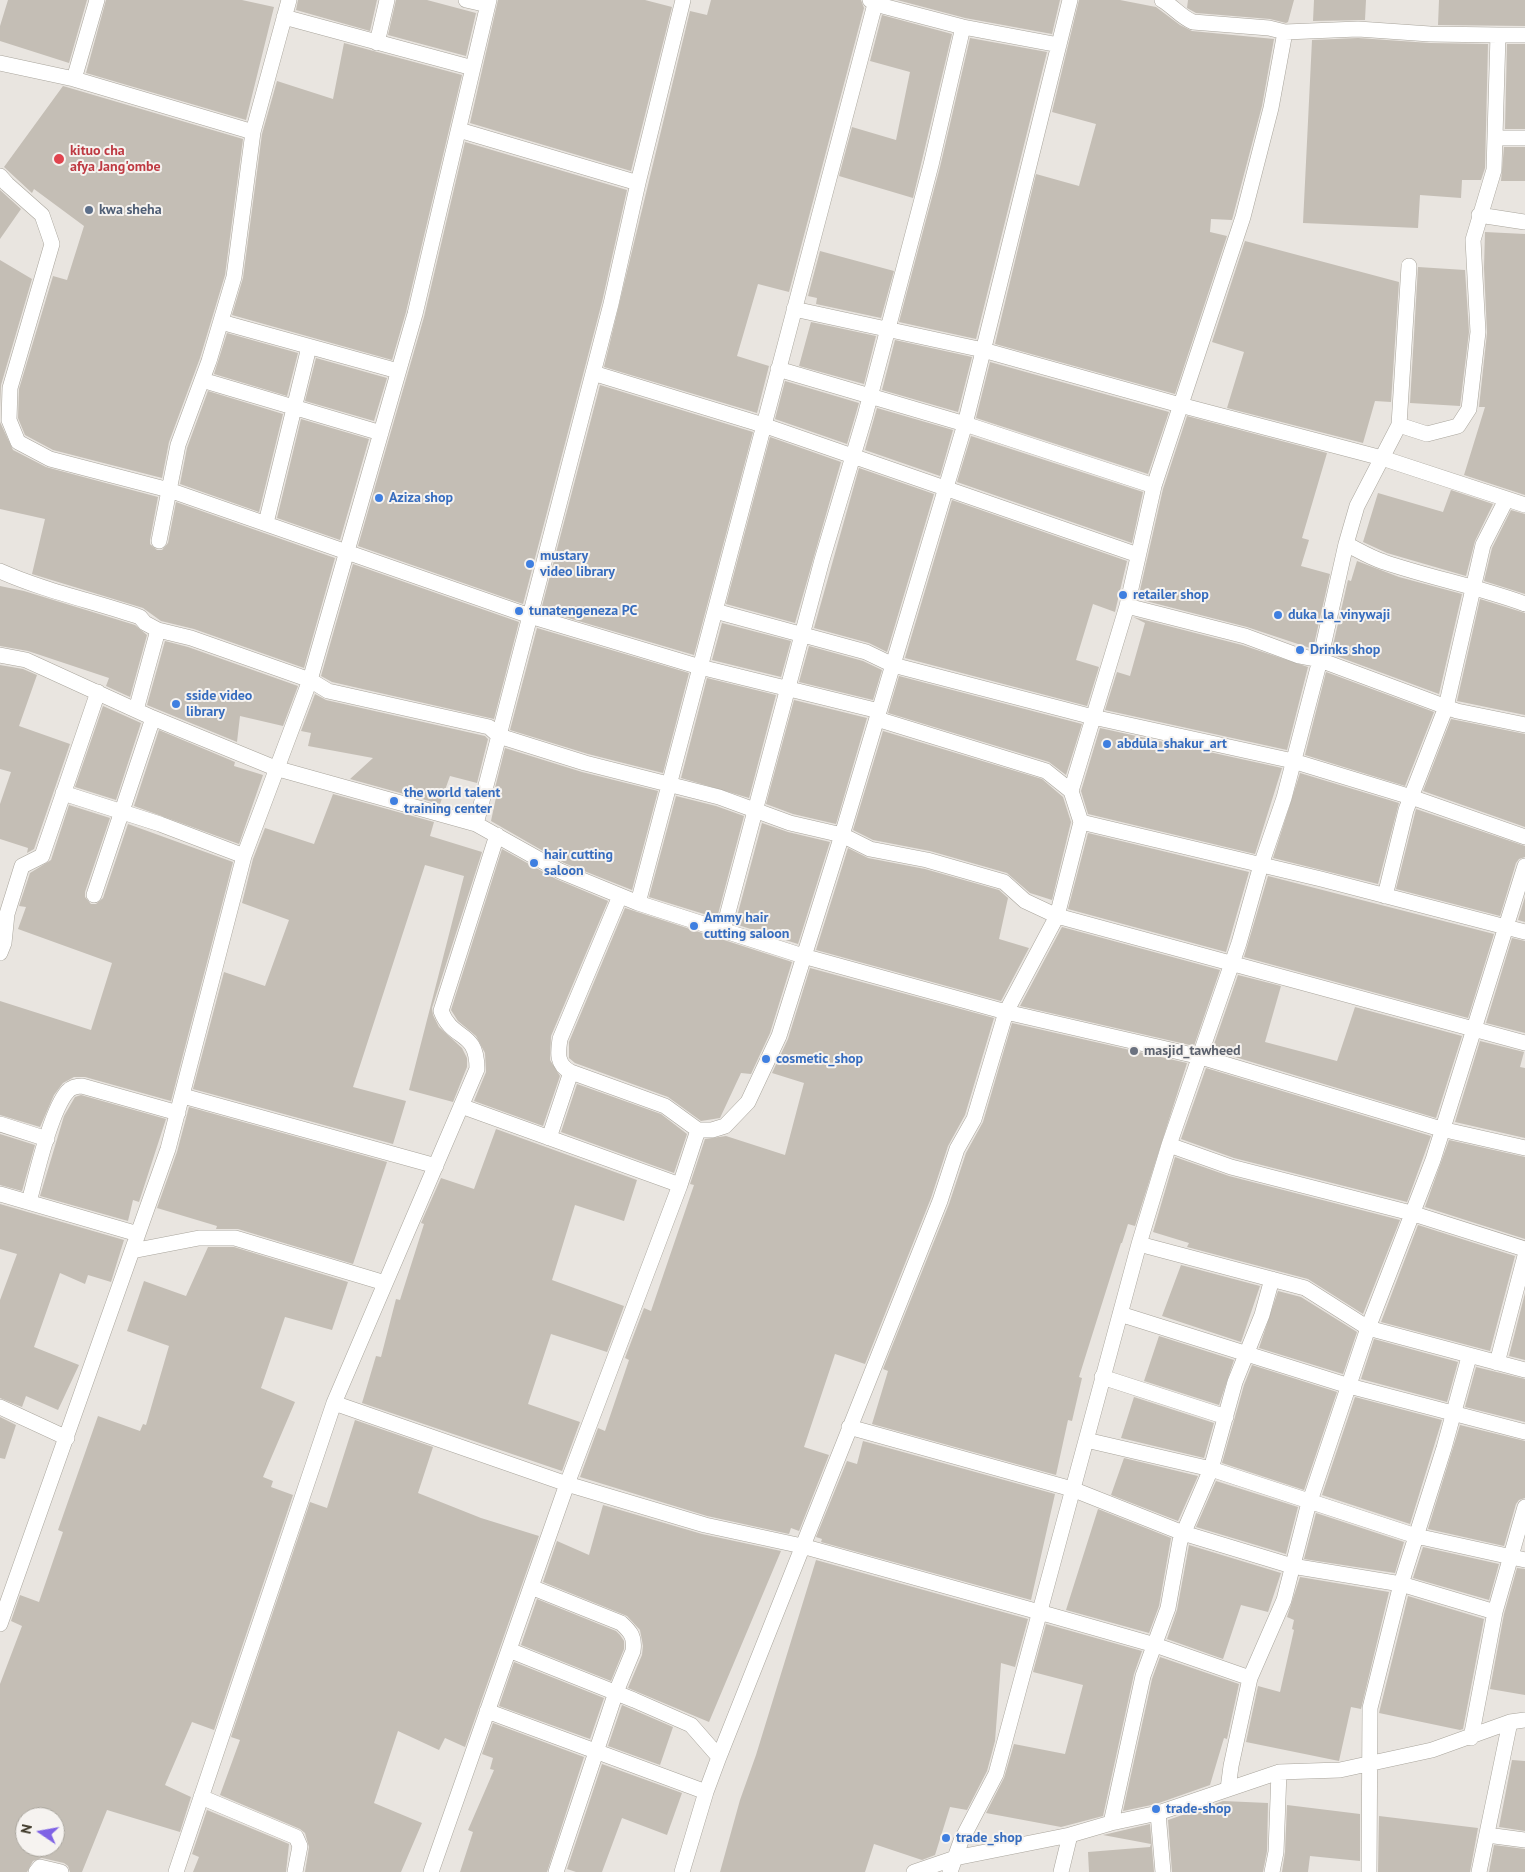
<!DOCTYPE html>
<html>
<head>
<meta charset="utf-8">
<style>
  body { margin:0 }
  #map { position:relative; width:1525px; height:1872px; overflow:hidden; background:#e9e5e0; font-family:"PT Sans",sans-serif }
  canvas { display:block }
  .north { position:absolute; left:15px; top:1807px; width:50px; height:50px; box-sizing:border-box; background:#f6f3f0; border:1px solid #aaa69e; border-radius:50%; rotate:282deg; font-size:14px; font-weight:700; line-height:20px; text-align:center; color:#383222 }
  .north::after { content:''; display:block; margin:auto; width:18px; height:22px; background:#7f62e5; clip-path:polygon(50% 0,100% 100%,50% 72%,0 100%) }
</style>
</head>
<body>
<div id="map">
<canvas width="1525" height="1872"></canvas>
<div class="north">N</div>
</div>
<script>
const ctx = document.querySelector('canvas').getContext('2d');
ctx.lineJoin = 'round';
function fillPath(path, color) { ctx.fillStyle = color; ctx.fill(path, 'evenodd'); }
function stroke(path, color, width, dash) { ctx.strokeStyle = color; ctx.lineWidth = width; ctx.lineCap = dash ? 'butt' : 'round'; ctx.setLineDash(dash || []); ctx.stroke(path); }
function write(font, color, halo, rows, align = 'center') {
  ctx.font = font + ' "PT Sans",sans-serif'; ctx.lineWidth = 4; ctx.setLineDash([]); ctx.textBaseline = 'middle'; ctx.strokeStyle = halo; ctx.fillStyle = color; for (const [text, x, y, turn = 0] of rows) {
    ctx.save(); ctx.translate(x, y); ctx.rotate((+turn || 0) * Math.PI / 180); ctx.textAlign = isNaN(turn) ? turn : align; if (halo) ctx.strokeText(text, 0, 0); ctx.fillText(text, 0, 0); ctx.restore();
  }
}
fillPath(new Path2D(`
  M8,0H87L69,63L0,41V26Z
  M106,0H242L274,7L246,120L86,73Z
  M298,0H377L370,31L296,10Z
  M396,0H427L476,13L466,56L388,35Z
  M498,0H645L672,7L631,171L470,123Z
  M711,0H861L864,8L789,292L758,284L737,356L769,366L757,413L604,367L690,11L707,15Z
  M897,0H1060L1052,34L965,18Z
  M1079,0H1120L1156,7L1180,25L1192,31L1274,39L1262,106L1232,220L1211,219L1210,232L1227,236L1175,394L995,344L1036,174L1079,186L1096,124L1052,112Z
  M1188,0H1294L1288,22L1286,23L1270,19L1196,13L1187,8Z
  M1314,0H1366L1365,20L1313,21Z
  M1439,0H1525V26L1438,25Z
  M882,15L952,34L913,198L839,176L852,127L896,140L910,72L870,61Z
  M970,38L1047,52L976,339L899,322L940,167Z
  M1358,38L1430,43L1488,44L1485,168L1481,180H1462L1461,198L1420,195L1418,228L1303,223L1312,40Z
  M344,43L462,75L406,312L392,360L232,315L243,278L262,134L277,81L333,99Z
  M1507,44H1525V129H1505Z
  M63,86L243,139L225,275L200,358L169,442L162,478L53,450L25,435L18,418L19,389L53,276L67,280L84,226L34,189L32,193L4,167Z
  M465,142L627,190L602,302L523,604L358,546L424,317Z
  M1504,147H1525V181H1501Z
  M0,190L21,209L0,239Z
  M1485,232L1525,234V495L1464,475L1485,407H1479L1487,333L1484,268Z
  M1245,241L1399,282L1391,402L1375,401L1363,443L1227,408L1244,352L1212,342Z
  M820,251L894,271L881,318L816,304L817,298L808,296Z
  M0,260L32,279L1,385L0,408Z
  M1418,267L1465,270L1469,332L1460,406L1410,403Z
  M811,322L876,336L864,384L799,366Z
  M227,333L298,353L287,396L214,374Z
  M895,340L972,357L958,412L882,390Z
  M316,358L387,378L374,421L305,401Z
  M990,362L1169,412L1148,474L976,418Z
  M785,381L859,403L847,444L775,419Z
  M600,385L753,432L694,655L541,610Z
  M208,391L283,414L259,512L180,484L187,448Z
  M877,408L953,430L940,476L865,450Z
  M1187,416L1327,453L1302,538L1309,540L1301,566L1330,574L1313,649L1247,627L1138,599L1163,489Z
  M301,419L369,439L340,540L277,518Z
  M0,422L13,450L46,467L158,497L150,540V544L157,550H162L168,543L176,502L335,558L304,668L194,629L161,621L143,608L32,574L45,519L0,509Z
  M971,436L1143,492L1132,543L957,482Z
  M770,437L841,462L795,623L726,604Z
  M859,468L934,494L887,652L869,643L814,628Z
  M1451,490L1493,504L1475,541L1466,576L1387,553L1363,542L1378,493L1443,512Z
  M952,500L1127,561L1115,612L1093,604L1076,660L1099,667L1087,706L905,658Z
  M1511,510L1525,514V594L1484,581L1492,548Z
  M1357,561L1399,577L1462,594L1439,694L1331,654L1348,580L1351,581Z
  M353,564L519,622L494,719L332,682L321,676Z
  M0,586L24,591L135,625L147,635L130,697L106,686L109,678L28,651L0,646Z
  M1480,599L1525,613V715L1457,701Z
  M1133,617L1242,645L1308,667L1287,750L1105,710L1117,672L1130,676L1145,623Z
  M722,623L791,641L781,677L712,660Z
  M537,628L689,673L663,773L588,754L510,730Z
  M165,641L188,647L298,686L283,726L240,716L237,742L147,705Z
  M809,646L863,661L882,670L873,700L799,682Z
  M0,665L23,669L37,675L19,726L70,744L34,849L27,853L28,848L0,839V804L11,772L0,769Z
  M1326,672L1434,712L1405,786L1305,755Z
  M899,676L1082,724L1066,775L1049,762L888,713Z
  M707,678L776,695L749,798L681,778Z
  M315,694L326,700L485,736L488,739L477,783L450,776L440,804L350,779L373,758L308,746L311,733L301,731Z
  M794,700L867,718L836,824L793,814L766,804Z
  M103,706L141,723L116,800L75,787Z
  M1451,719L1525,734V827L1423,791Z
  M1100,728L1282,768L1255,854L1088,814L1081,791Z
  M159,730L235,762L234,766L263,775L239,844L134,806Z
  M883,731L1042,779L1063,797L1071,822L1052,900L1030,893L1007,873L930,851L873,840L853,830Z
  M505,748L582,772L658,791L632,890L564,863L491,821L498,788H495Z
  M1300,773L1399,803L1378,884L1273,858Z
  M333,794L434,822L430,836L482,852L432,1008L433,1015L439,1027L462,1048L467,1058V1067L453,1102L409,1090L464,876L425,865L353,1087L406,1101L393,1144L193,1089L224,972L265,986L289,920L242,903L253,859L265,828L314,844Z
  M676,796L716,806L744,816L717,918L649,897Z
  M69,805L110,818L85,892V897L91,904H96L103,898L128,824L233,862L171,1101L85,1077H74L63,1083L54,1095L40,1127L0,1115V1001L91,1030L112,963L18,929L26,907L19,906L30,873L51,860Z
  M1416,809L1525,846V857L1519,859L1516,863L1500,916L1396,889Z
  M762,823L788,832L830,842L798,944L735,924Z
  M1088,833L1249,872L1226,952L1068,909Z
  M848,848L868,858L925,869L999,890L1008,898L999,939L1029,948L1001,1001L816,950Z
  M502,849L556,879L608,901L551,1036L550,1060L560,1076L543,1126L474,1101L486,1072L485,1053L476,1036L458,1021L451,1010Z
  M1268,876L1494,934L1468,1018L1244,957Z
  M1525,897V922L1518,920Z
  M625,908L792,962L770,1033L751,1074L741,1073L720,1118L701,1121L668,1097L575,1063L569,1058V1042Z
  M1062,927L1220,970L1194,1046L1020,1006Z
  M1512,938L1525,941V1033L1486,1023Z
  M810,968L994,1018L965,1115L948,1146L931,1198L865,1364L835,1354L804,1447L829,1455L799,1531L791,1528L789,1534L707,1516L580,1477L598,1428L605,1431L629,1360L625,1358L644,1308L651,1311L694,1185L690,1184L705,1139L726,1136L785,1155L804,1083L772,1073L788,1039Z
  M1238,975L1281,986L1265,1042L1337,1061L1355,1007L1462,1036L1436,1118L1212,1050Z
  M1012,1023L1187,1063L1135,1226L1128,1224L1122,1243H1121L1079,1377L1082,1378L1072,1421L1068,1420L1056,1475L872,1424L888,1371L883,1369L949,1204L966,1153L983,1122Z
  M1480,1041L1524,1052L1520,1067L1525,1068V1138L1455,1122Z
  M1206,1068L1431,1136L1407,1202L1234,1158L1181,1139Z
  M577,1084L661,1114L687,1134L674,1173L561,1132Z
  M81,1095L166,1119L139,1202L133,1200L128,1221L40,1196L64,1116L75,1097Z
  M189,1107L387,1162L353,1264L238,1229H216L217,1226L157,1208L177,1152Z
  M496,1129L637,1180L624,1221L575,1205L552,1280L624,1306L607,1352L551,1334L528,1404L580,1422L562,1471L362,1403L376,1356L381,1357L396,1299L400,1300L424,1224L421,1223L441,1178L474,1189Z
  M0,1134L35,1145L22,1191L0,1185Z
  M1449,1140L1525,1157V1239L1425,1207Z
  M1175,1157L1229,1176L1400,1220L1363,1314L1308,1279L1187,1247L1189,1243L1153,1232Z
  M0,1204L124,1240L111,1282L88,1275L85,1284L60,1273L34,1347L79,1365L58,1410L26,1396L22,1407L0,1398V1300L17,1254L0,1249Z
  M1418,1225L1515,1256L1490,1351L1381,1322Z
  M208,1247H234L348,1282L332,1330L285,1317L261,1388L295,1402L263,1477L273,1481L271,1487L293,1495L214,1730L192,1722L165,1785L191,1797L180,1832L107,1810L82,1872H70L68,1866L64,1863L42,1858L33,1861L27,1872H0V1684L22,1626L11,1621L20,1595L39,1602L63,1532L58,1530L98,1416L140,1431L143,1424L146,1425L169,1346L127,1331L144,1281L186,1296ZM25,1817H55V1847H25Z
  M1181,1265L1260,1286L1241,1342L1162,1316Z
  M1278,1291L1301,1297L1357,1332L1343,1374L1259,1348Z
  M1525,1293V1360L1509,1356Z
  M1159,1336L1234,1360L1219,1405L1144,1381Z
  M1374,1339L1458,1362L1447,1402L1361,1379Z
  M1252,1365L1337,1392L1304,1490L1222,1463L1244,1385Z
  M1476,1367L1525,1379V1422L1465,1407Z
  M1134,1397L1214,1423L1204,1458L1121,1438Z
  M1355,1397L1442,1420L1410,1524L1322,1495Z
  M0,1417L16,1425L5,1459L0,1458Z
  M355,1420L433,1447L418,1493L481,1518L539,1536L465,1747L445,1738L439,1750L398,1731L374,1803L422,1823L401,1872H305L309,1847L305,1833L300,1829L220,1795L240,1740L231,1737L310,1502L327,1508Z
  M1460,1425L1525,1441V1498L1519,1500L1516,1504L1504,1546L1428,1529Z
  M863,1441L1055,1494L1031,1600L821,1542L822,1539L816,1537L847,1461L857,1464Z
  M1124,1458L1198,1476L1178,1521L1111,1495Z
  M1216,1481L1298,1507L1286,1554L1196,1527Z
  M603,1505L702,1534L781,1551L709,1722L628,1688L642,1655L643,1646L640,1630L627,1616L543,1582L557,1541L589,1555Z
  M1098,1509L1171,1538L1159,1606L1149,1633L1066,1610Z
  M1316,1513L1404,1542L1395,1573L1304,1559Z
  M1189,1545L1281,1573L1268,1612L1241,1605L1223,1659L1167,1639L1177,1610Z
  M1423,1547L1499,1564L1489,1600L1413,1578Z
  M816,1560L1028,1619L1015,1667L1001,1663L995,1741L987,1771L967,1810L950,1807L935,1855L922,1860L874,1844L865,1872H720L740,1800L756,1755Z
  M1517,1568L1525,1569V1695L1490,1689L1504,1614Z
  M1300,1577L1389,1592L1361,1709L1351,1707L1339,1761L1246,1742L1258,1686L1280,1692L1294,1630L1292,1629L1294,1620L1287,1617Z
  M1408,1596L1484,1619L1463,1729L1460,1730L1379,1713Z
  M537,1599L616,1631L620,1635L624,1641V1649L611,1681L521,1645Z
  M1046,1624L1142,1651L1134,1674L1103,1816L1061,1827L986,1813L1004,1778L1014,1744L1065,1754L1083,1685L1033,1672Z
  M1160,1657L1239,1684L1227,1739L1224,1738L1210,1785L1156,1804L1123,1811L1152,1679Z
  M514,1662L604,1698L590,1739L499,1706Z
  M622,1705L673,1727L660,1765L608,1746Z
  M493,1723L584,1757L547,1872H460L473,1832L468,1830L494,1770L490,1769L493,1758L482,1754Z
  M1512,1760L1525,1761V1831L1499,1827Z
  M602,1764L682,1793L667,1835L622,1818L602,1872H576L567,1869Z
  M1223,1801L1268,1803L1267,1851L1263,1872H1172L1168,1820Z
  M1287,1805L1360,1814V1861L1310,1856L1308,1872H1282L1285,1852Z
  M207,1810L289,1844L286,1872H193L199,1857L192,1854Z
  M1379,1816L1478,1828L1470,1872H1378Z
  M1150,1824L1154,1872H1089L1088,1852L1150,1847L1151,1844L1103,1835Z
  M1494,1845L1525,1849V1872H1489Z`), '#c4beb5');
const street = new Path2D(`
  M466,0L488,5
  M1162,0C1174,7 1181,17 1193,22L1269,28L1285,32L1358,29L1430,34L1498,35L1494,170L1473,240L1478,332L1469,409L1458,426L1427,434L1399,425
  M875,4L963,27L1059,45
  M284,17L473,68
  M1498,35H1525
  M377,43L387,0
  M0,63L74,79L253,132
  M74,79L97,0
  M459,130L638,183
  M1495,138H1525
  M0,176L7,184L42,215L52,244L10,388L9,420L18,442L50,459L169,490L530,616L700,667L879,711
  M1479,215L1525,222
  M794,309L983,350L1180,405L1382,458L1525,505
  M221,322L398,371
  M778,369L965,424L1154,486
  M593,373L763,425L1138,555
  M202,380L381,433
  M266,523L309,347
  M159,541L178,445L209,361L234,277L253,132L289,0
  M1346,544C1358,550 1371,558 1384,562C1431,578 1479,587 1525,604
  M0,571C45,591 93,601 140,617L145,623L158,630L191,638L310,680L328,691L489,727L499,736L585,763L719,797L790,823L842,835L870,849L927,860L1004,882L1025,901L1057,916L1525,1043
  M1127,606L1245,636L1299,656L1320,660L1457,711L1525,725
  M715,611L866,652L893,665L1093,717L1293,761L1411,797L1525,837
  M0,655L26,660L153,718L275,768L476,824L560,871L638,903L803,956L1006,1012L1201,1057L1441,1129L1525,1148
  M136,710L158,630
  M877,719L1046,771L1071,791
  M63,793L160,824L244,856
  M1081,822L1321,879L1525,932
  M476,824L611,304L638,183L683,0
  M94,895L153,718
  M620,896L560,1039C558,1052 556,1065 571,1072L665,1106L698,1130
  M1385,896L1406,810L1446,707L1483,545L1506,500
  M638,903L875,4L870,0
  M723,931L822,560L865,416L931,165L963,27
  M0,953L4,943L7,914L22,866L42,856L98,692
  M183,1096L436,1166
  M461,1106L680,1185
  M0,1124L47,1139
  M549,1138L571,1072
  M1169,1145L1231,1167L1411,1213L1525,1249
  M0,1194L138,1234
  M29,1202C36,1176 51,1109 68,1091C72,1087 76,1086 82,1086L178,1113
  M1139,1244L1305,1288L1368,1328L1525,1370
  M132,1251L199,1238H235L385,1283
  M1120,1314L1349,1386L1525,1432
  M1497,1363L1525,1256
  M1102,1377L1226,1417
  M334,1403L567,1484L705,1525L802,1546L1039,1612L1155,1645L1250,1678
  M0,1407L67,1438
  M849,1427L1072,1489L1183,1533L1292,1566L1401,1584L1495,1612
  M1086,1440L1211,1469L1416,1536L1525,1560
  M531,1587L621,1623C631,1632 635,1637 633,1651L616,1692L556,1872
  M0,1624L168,1149L244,856L310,680L415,314L489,0
  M509,1650L634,1700L691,1725L719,1757
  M487,1711L706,1792
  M1471,1738L1495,1612L1525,1507
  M1228,1789L1231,1766L1250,1678L1284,1600L1307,1510L1368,1328L1433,1160L1525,866
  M201,1797L296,1837L300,1846L295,1872
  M1158,1813L1163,1872
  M1111,1823L1143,1676L1168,1608L1180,1541L1211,1469L1235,1382L1262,1315L1272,1279
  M1487,1835L1525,1840
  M36,1872L40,1867L61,1872
  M176,1872L334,1403L477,1069C477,1029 453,1042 441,1011L497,835
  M431,1872L567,1484L680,1185L698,1130H712L725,1126L748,1102L779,1036L842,835L965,424L1070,0
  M682,1872L706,1792L719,1757L940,1201L957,1149L974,1119L1006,1012L1057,916L1081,822L1071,791L1127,606L1154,486L1243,217L1271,108L1285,32
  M914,1872L955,1858L1070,1835L1111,1823L1158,1813L1279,1772L1340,1770L1432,1750L1510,1722L1525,1720
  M950,1872L961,1841L996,1774L1139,1244L1169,1145L1239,943L1261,865L1284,798L1320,660L1346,544L1357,506L1399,425L1409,266
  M1061,1872L1070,1835
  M1272,1872L1276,1852L1279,1772
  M1369,1872L1370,1708L1401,1584L1444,1448L1469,1357
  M1479,1872L1510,1722`);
stroke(street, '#a9a59c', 16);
stroke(street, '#fff', 15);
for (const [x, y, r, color] of [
  [59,159,6,"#e0444e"],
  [89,210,5,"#5c6f8a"],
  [379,498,5,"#3f7fe0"],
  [530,564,5,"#3f7fe0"],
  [1123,595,5,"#3f7fe0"],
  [519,611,5,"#3f7fe0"],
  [1278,615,5,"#3f7fe0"],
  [1300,650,5,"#3f7fe0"],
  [176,704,5,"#3f7fe0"],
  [1107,744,5,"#3f7fe0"],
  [394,801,5,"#3f7fe0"],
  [534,863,5,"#3f7fe0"],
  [694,926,5,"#3f7fe0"],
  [1134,1051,5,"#6b7280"],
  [766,1059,5,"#3f7fe0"],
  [1156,1809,5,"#3f7fe0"],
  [946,1838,5,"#3f7fe0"]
]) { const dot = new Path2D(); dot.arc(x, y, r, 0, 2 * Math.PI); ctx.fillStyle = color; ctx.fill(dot); stroke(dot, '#f6f3f0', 2); }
write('bold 14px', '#be3a42', '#f6f3f0', [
  ["kituo cha",70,151],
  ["afya Jang'ombe",70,167]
], 'left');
write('bold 14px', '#4e5e75', '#f6f3f0', [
  ["kwa sheha",99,210]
], 'left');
write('bold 14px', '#366cbe', '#f6f3f0', [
  ["Aziza shop",389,498],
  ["mustary",540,556],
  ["video library",540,572],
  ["retailer shop",1133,595],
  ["tunatengeneza PC",529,611],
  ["duka_la_vinywaji",1288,615],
  ["Drinks shop",1310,650],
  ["sside video",186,696],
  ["library",186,712],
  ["abdula_shakur_art",1117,744],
  ["the world talent",404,793],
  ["training center",404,809],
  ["hair cutting",544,855],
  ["saloon",544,871],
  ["Ammy hair",704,918],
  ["cutting saloon",704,934],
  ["cosmetic_shop",776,1059],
  ["trade-shop",1166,1809],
  ["trade_shop",956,1838]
], 'left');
write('bold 14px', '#5b616d', '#f6f3f0', [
  ["masjid_tawheed",1144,1051]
], 'left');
</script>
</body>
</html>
